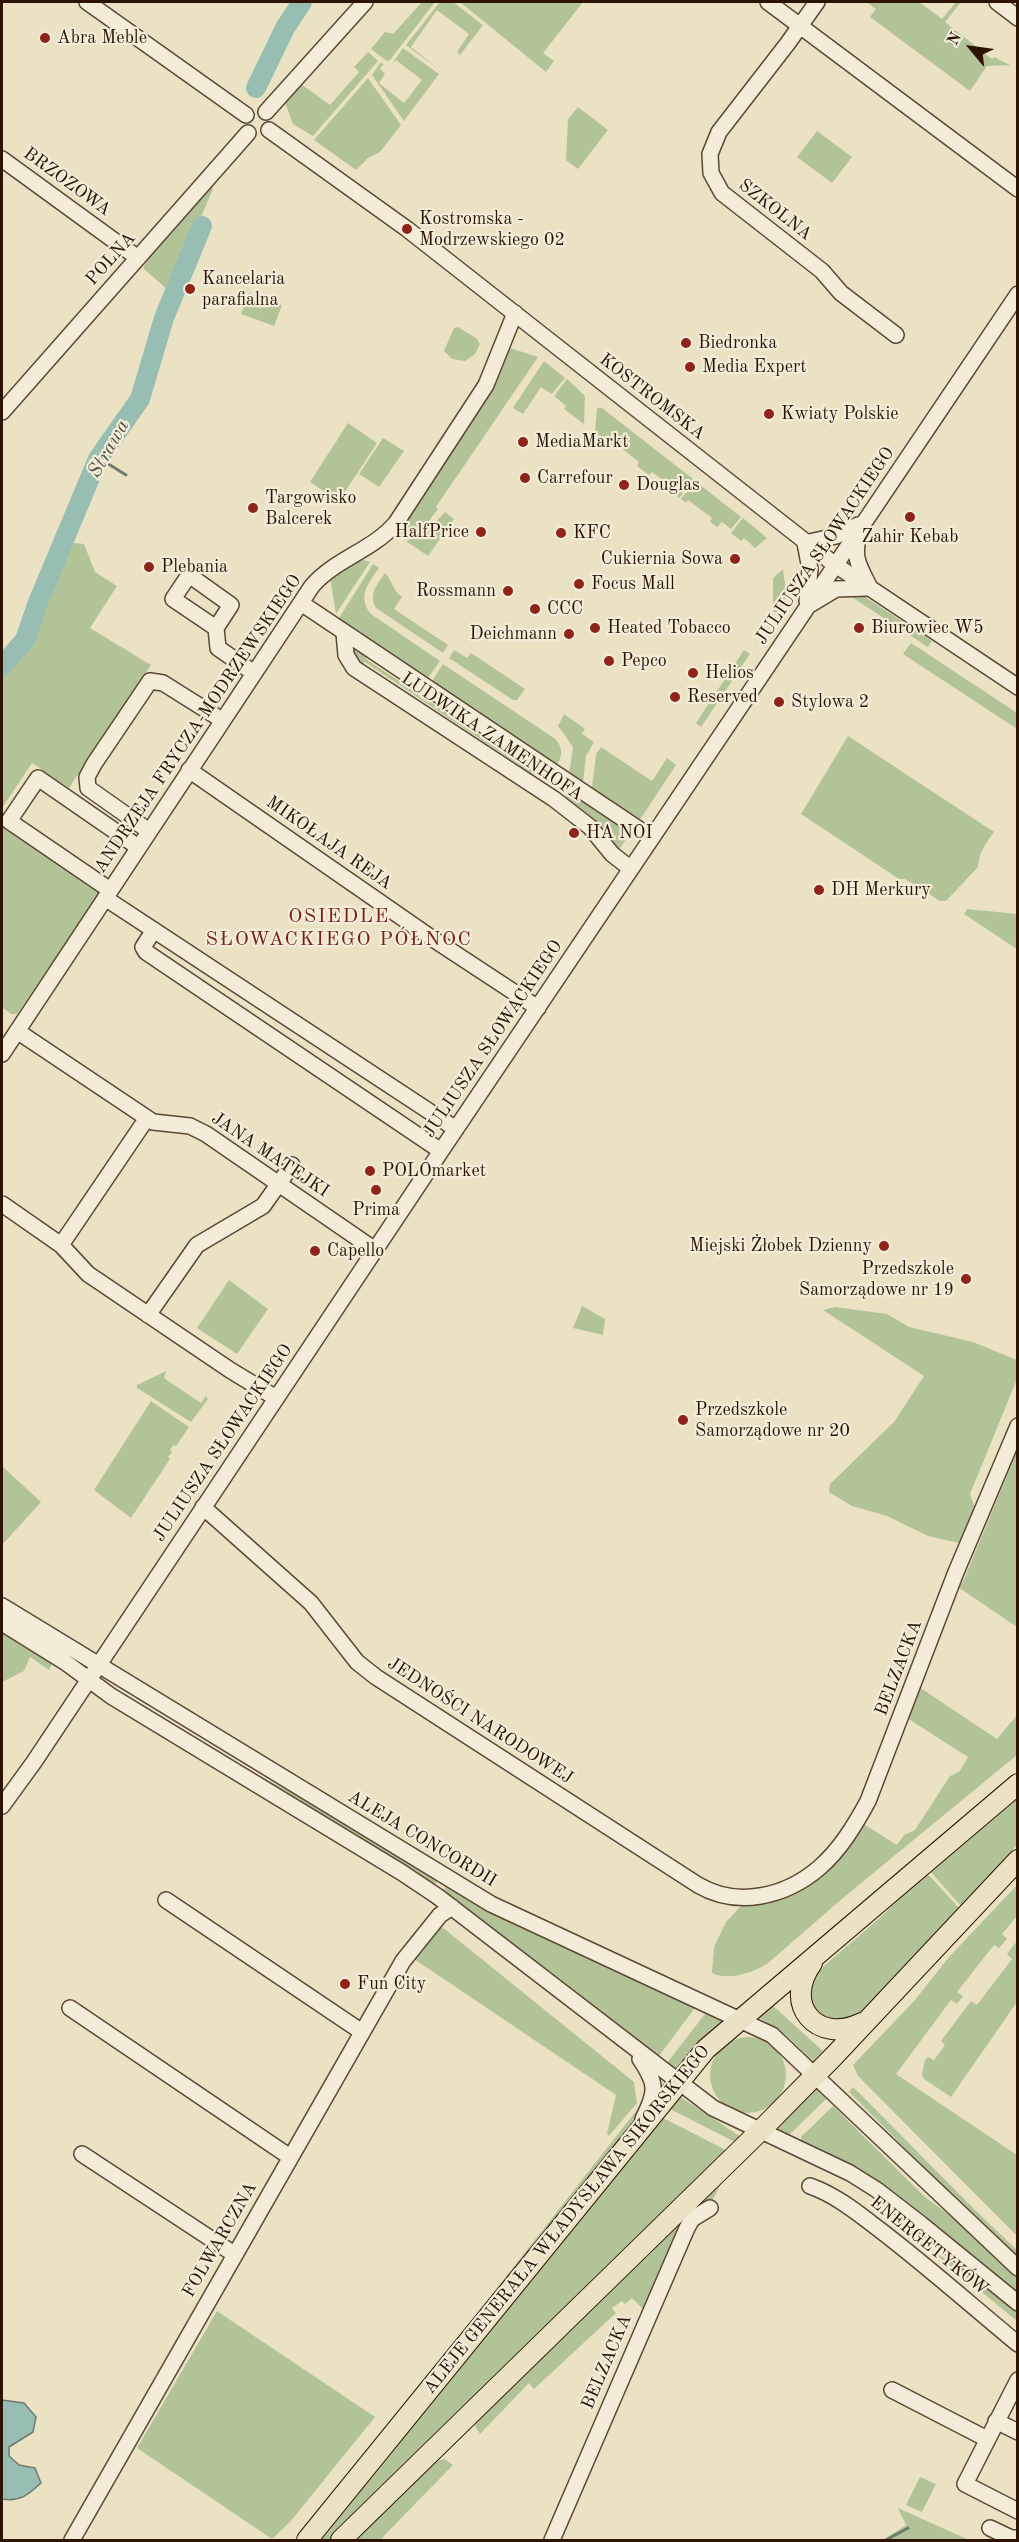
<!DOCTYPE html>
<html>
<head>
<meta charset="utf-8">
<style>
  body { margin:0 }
  #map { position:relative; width:1019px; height:2542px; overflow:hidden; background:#ebe2c4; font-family:"Old Standard TT",serif }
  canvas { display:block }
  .frame { position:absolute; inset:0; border:3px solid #2e1305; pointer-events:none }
  .north { position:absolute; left:941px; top:18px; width:60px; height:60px; -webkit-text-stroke:4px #f2ecd9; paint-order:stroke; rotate:299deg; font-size:16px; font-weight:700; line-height:24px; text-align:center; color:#2e1305 }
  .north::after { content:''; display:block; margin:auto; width:21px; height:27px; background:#2e1305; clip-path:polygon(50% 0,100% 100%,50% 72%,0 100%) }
</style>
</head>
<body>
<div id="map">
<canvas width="1019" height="2542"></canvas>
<div class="frame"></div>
<div class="north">N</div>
</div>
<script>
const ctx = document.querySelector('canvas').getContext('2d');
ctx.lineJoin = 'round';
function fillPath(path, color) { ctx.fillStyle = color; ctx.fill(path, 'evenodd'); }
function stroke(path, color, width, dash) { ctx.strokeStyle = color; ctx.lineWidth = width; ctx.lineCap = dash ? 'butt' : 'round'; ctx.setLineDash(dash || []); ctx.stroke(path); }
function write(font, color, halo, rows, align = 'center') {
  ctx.font = font + ' "Old Standard TT",serif'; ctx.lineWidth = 4.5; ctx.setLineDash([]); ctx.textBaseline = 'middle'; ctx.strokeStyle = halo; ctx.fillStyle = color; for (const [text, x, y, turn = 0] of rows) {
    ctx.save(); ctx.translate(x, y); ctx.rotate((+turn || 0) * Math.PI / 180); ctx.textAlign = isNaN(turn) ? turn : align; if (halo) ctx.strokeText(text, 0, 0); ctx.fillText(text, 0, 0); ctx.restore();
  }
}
fillPath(new Path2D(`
  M422,2H435L390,60L387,61L371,49L385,32L393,34Z
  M440,2H453L483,25L460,55L457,52L469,34L437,10L411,47L438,69L406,45Z
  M460,2H583L543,53L554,61L546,72Z
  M866,2H919L942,19L956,2H961L945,22L992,59L994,57L1010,65L987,66L970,91L870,17L876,9Z
  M403,48L439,74L404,121L372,75L380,63L384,64L380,68L385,74L379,83L404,103L422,80L396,60L391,65Z
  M368,52L378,61L313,136L293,124L284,100L301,84L330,105L359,72L354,67Z
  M368,78L401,125L380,152L368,158L356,170L314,140Z
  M578,107L608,130L578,169L566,160L568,119Z
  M817,131L852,157L832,183L797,157Z
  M209,185L213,189L169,291L143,268L147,261L145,258Z
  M249,293L282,305L274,326L241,314Z
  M458,327L476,338L480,344L475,354L465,361L452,359L444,351L454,328Z
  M510,348L538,357L436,507L438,509L428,522L407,531L400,537L396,535L496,384Z
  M544,361L565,378L552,394L541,387L523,414L513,408Z
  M567,379L585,396L584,424L564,409L566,406L554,396Z
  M597,408H602L693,479L679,498L674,494L676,490L652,472L649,475L637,466L639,462L615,443L612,446L595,432Z
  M348,423L377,443L339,501L310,482Z
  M383,438L404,451L379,487L359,474Z
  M695,481L741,517L731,529L722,522L717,527L710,522L712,518L688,500L686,503L681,499Z
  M445,512L454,519L428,556L406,541L427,531Z
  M743,518L767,538L755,548L744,538L741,541L731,533Z
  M67,542L84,544L95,572L117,586L90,628L151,665L69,788L32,763L2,808V671L27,642Z
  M361,559L370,562L336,614L330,577Z
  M373,564L379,568C368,583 357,597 371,614L440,661L428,678L339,618Z
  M783,569L787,598L783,599L782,606H777V612H773V578Z
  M385,573C393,581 392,590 402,597L394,609L448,645L443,653L376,608C368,594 377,585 385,573Z
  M847,594L862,595L932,641L928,647Z
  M911,643L1017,713V729L903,654Z
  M357,646L367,655L366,659L521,763L526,761L539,768L531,780L519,770V765L365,662L360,664L349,649Z
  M454,650L467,658L471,653L525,689L517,700H513L449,658Z
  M744,650L750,654L701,727L696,723Z
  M443,664L554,738C563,746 563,755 557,765L432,681Z
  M564,714L585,729L582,734L594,742L586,756L583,782L569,774L573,747L558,726Z
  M848,736L994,832C986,843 979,852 978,867L946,901H940L905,879H899L801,814Z
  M601,747L652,781L667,758L676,765L641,818L638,820L592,788L596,754Z
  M571,791L632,831L618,851L566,799V795Z
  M2,819L103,887L17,1014H11L2,1007Z
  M967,909L1017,914V949L964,914Z
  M229,1280L268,1309L237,1354L197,1328Z
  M582,1306L605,1319L603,1335L573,1328Z
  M835,1307L887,1314L909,1327L973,1342L1017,1360V1379L970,1494L976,1511L964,1539L959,1543L928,1536L887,1516L852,1506L829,1492L830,1484L894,1422L924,1376L823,1310Z
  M166,1371L164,1378L201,1403L206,1396L208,1399L191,1422L137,1388V1385Z
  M151,1401L189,1427L176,1446L173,1445L170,1450L172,1452L168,1457L170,1459L131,1518L94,1490Z
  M1017,1452V1627L958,1587L962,1584Z
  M2,1466L41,1502L2,1545Z
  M2,1630L53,1662L49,1670L30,1657L24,1671L2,1682Z
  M919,1687L997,1739L1017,1715V1755L843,1898L767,1964C752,1973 728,1981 712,1973L714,1947L726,1922L742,1905L762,1902L788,1892L862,1823L897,1845L904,1835L915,1830L950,1776L959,1772L968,1757L907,1718Z
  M121,1693L256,1774L319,1807L438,1879L434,1887L119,1696Z
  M1017,1794V1845L961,1906L929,1870Z
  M926,1872L959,1908L856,2017L828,2025L804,1995L809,1979L883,1915Z
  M448,1884L525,1928L697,2005L659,2056L555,1975L442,1893Z
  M1017,1885V1916L1002,1934L1007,1939L999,1948L994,1945L957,1992L963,1996L957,2004L951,2000L896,2074L1017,2155V2236L858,2076L853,2065L915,2000L949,1957Z
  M437,1923L634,2082L637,2103L609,2136L607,2134L616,2095L411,1957Z
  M1015,1943L1018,1945L1017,2002L951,2097L924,2079L922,2074L925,2060L928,2057L934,2060L945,2045L941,2041L971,2001L977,2005L1012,1959L1007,1954Z
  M771,2004L823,2051L813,2061L787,2036L757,2016Z
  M708,2010L727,2019L679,2071L667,2063Z
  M710 2075a38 38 0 1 1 76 0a38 38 0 1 1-76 0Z
  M814,2086L826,2099L788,2136L772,2129Z
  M853,2087C908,2141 961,2198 1017,2250V2261C961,2207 908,2150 852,2095L849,2092Z
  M676,2094L741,2137L735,2142L666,2107Z
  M640,2106L644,2107L638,2116C586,2180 537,2246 484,2309L482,2307Z
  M833,2106L925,2197L956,2220L1017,2277V2296L868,2177L801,2141V2137Z
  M659,2116L724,2149L725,2152L331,2540H314Z
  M723,2180L712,2201L706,2202L695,2209L644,2310L632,2298L625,2304L622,2301L612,2308L616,2313L534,2389L529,2383L480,2434L475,2426L480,2415L624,2274L647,2257L670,2231Z
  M932,2251L969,2272L1017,2312V2321Z
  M217,2311L375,2417L290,2522L272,2539L137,2448Z
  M445,2459L453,2465L380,2540H353L429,2463Z
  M920,2477L936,2484L922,2512L906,2505Z
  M898,2508L969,2540H883L906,2525Z`), '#b2c497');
const water = new Path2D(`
  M2,2400L24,2403L36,2417L33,2432L9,2447V2456L19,2465L35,2468L41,2483C28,2495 20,2502 2,2499Z`);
fillPath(water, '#98beb4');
stroke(water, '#6e7a6e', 1.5);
stroke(new Path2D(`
  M99,458L126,475
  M886,2540L908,2528`), '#6e7a6e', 3);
stroke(new Path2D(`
  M256,88L285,28L302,2
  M2,666L25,640L38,602L98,459L140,399L164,318L202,226`), '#98beb4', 20);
const minor = new Path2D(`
  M87,2L246,115
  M768,2L1018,189
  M817,2L788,43L719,132L710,154L711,173L722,193L822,271L841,293L896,335
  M997,2L1018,18
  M266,112L365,2
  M269,130L407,229L834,564L1018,687
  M2,159L138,258
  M2,412L248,133
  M859,532C853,560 858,563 870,588
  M805,543L810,569L807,601
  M805,543L836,536L858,525
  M301,603L652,838
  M811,604L836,589L867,588
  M216,628L231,605L189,575L173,599L216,628L218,648L254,673
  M344,633L346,655L354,668L554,799L590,827L612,854L631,869
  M189,770L430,937L538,1008
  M149,831L88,788L87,777L94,764L150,681L163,683L222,720
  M110,890L9,821L38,778L138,847
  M105,898L456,1129
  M154,930L143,947L146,952L441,1151
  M17,1031L153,1122L190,1126L206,1134L375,1250
  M2,1054L312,586C335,559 372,551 396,523L486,385L515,313
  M2,1204L61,1245L88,1274L230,1370L276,1398
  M61,1245L147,1118
  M148,1315L197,1245L263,1206L292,1165
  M203,1507L311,1603L357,1662L376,1677L698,1885C737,1908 785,1897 819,1868C840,1850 855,1825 868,1801L956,1572L1018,1426
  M2,1606L491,1904L772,2035L1018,2268
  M2,1623L65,1662L111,1696L401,1872L437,1896L713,2108L850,2173L877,2190L921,2224L1018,2303
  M2,1806L34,1762L441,1151L1018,294
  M166,1900L362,2032
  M70,2008L290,2157
  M640,2059C657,2084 657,2091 643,2119
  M82,2154L234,2254
  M810,2186C836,2195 859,2214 880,2230C927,2266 972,2306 1018,2344
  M1018,2380L965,2484L1018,2511
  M892,2390L987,2439
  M996,2421L1018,2432
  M990,2528L1011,2538H1018
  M72,2540L403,1961L440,1915L452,1907
  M552,2540L687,2228L692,2219L710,2208`);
const major = new Path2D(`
  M812,1963C782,2005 817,2045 862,2023
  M307,2540L706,2049L1018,1784
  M341,2540L761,2130L834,2056L1018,1860`);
stroke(minor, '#5d4735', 18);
stroke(major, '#2e1305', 22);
stroke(minor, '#f2ecd9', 15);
stroke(major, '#ebe2c4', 20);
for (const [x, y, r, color] of [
  [45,38,6,"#8f2418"],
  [407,229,6,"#8f2418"],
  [190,289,6,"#8f2418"],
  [686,343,6,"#8f2418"],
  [690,367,6,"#8f2418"],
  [769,414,6,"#8f2418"],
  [523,442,6,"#8f2418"],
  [525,478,6,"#8f2418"],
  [624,485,6,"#8f2418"],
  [253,508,6,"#8f2418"],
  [910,517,6,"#8f2418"],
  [481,532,6,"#8f2418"],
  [561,533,6,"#8f2418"],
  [735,559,6,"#8f2418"],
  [149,567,6,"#8f2418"],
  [579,584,6,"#8f2418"],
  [508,591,6,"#8f2418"],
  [535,609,6,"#8f2418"],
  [595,628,6,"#8f2418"],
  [859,628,6,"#8f2418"],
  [569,634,6,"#8f2418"],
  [609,661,6,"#8f2418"],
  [693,673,6,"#8f2418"],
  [675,697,6,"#8f2418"],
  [779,702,6,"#8f2418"],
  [574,833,6,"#8f2418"],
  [819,890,6,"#8f2418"],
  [370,1171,6,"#8f2418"],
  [376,1190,6,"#8f2418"],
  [884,1246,6,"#8f2418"],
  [315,1251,6,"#8f2418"],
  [966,1279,6,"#8f2418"],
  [683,1420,6,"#8f2418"],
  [345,1984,6,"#8f2418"]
]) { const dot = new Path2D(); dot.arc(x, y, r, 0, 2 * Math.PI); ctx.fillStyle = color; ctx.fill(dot); stroke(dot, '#f2ecd9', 2); }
write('18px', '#2e1305', '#f2ecd9', [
  ["Abra Meble",57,38],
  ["Kostromska -",419,219],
  ["Modrzewskiego 02",419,240],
  ["Kancelaria",202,279],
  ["parafialna",202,300],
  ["Biedronka",698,343],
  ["Media Expert",702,367],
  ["Kwiaty Polskie",781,414],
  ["MediaMarkt",535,442],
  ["Carrefour",537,478],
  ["Douglas",636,485],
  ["Targowisko",265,498],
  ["Balcerek",265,519],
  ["HalfPrice",469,532,"right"],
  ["KFC",573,533],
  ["Zahir Kebab",910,537,"center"],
  ["Cukiernia Sowa",723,559,"right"],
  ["Plebania",161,567],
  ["Focus Mall",591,584],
  ["Rossmann",496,591,"right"],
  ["CCC",547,609],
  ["Heated Tobacco",607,628],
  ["Biurowiec W5",871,628],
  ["Deichmann",557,634,"right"],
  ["Pepco",621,661],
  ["Helios",705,673],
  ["Reserved",687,697],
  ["Stylowa 2",791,702],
  ["HA NOI",586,833],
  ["DH Merkury",831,890],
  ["POLOmarket",382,1171],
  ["Prima",376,1210,"center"],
  ["Miejski Żłobek Dzienny",872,1246,"right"],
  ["Capello",327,1251],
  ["Przedszkole",954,1269,"right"],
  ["Samorządowe nr 19",954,1290,"right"],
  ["Przedszkole",695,1410],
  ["Samorządowe nr 20",695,1431],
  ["Fun City",357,1984]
], 'left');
write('18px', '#2e1305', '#f2ecd9', [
  ["BRZOZOWA",67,182,36],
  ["SZKOLNA",775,210,38],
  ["POLNA",111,259,-48],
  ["KOSTROMSKA",652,397,38],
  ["JULIUSZA SŁOWACKIEGO",825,546,-56],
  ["ANDRZEJA FRYCZA-MODRZEWSKIEGO",198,724,-56],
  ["LUDWIKA ZAMENHOFA",492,737,34],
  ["MIKOŁAJA REJA",329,843,35],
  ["JULIUSZA SŁOWACKIEGO",493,1039,-56],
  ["JANA MATEJKI",270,1155,34],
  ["JULIUSZA SŁOWACKIEGO",223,1443,-56],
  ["BELZACKA",899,1668,-69],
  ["JEDNOŚCI NARODOWEJ",480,1721,33],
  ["ALEJA CONCORDII",422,1839,31],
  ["ALEJE GENERAŁA WŁADYSŁAWA SIKORSKIEGO",567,2220,-51],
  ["FOLWARCZNA",220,2240,-60],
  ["ENERGETYKÓW",929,2246,39],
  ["BELZACKA",607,2362,-67]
]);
write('italic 20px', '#534f42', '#f2ecd9', [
  ["Strawa",109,449,-60]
]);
ctx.letterSpacing = '1.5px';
write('20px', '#7a1f14', '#f2ecd9', [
  ["OSIEDLE",339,917],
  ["SŁOWACKIEGO PÓŁNOC",339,940]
]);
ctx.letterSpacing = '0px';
</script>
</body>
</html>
